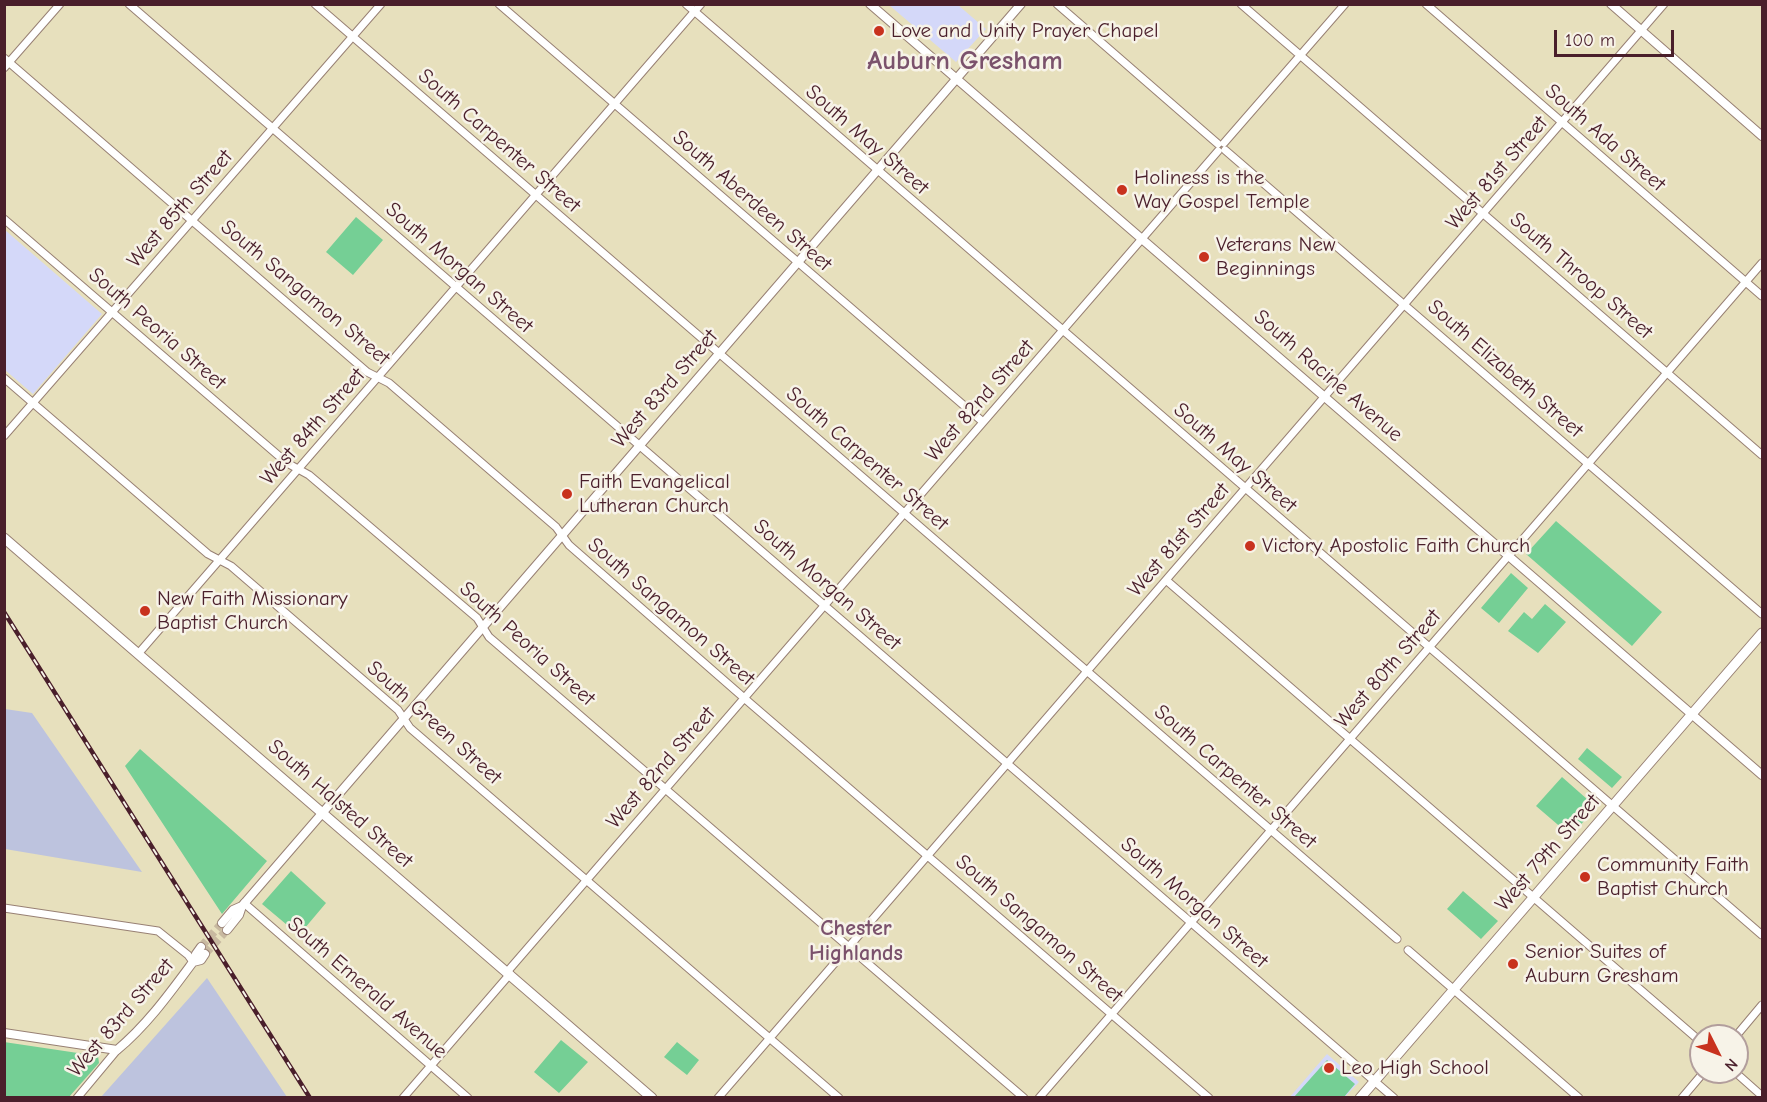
<!DOCTYPE html>
<html>
<head>
<meta charset="utf-8">
<style>
  body { margin:0 }
  #map { position:relative; width:1767px; height:1102px; overflow:hidden; background:#e7e0bd; font-family:"Comic Neue",sans-serif }
  canvas { display:block }
  .frame { position:absolute; inset:0; border:6px solid #4a1f2b; pointer-events:none }
  .north { position:absolute; left:1689px; top:1024px; width:60px; height:60px; box-sizing:border-box; background:#f7f3e8; border:2px solid #b29e9c; border-radius:50%; rotate:132deg; font-size:16px; font-weight:700; line-height:24px; text-align:center; color:#4a1f2b }
  .north::after { content:''; display:block; margin:auto; width:21px; height:27px; background:#c8321e; clip-path:polygon(50% 0,100% 100%,50% 72%,0 100%) }
  .scale { position:absolute; left:1554px; top:30px; width:120px; height:27px; box-sizing:border-box; border:3px solid #4a1f2b; border-top:0; padding-left:8px; font-size:18px; line-height:21px; white-space:nowrap; color:#4a1f2b; -webkit-text-stroke:4px #f7f3e8; paint-order:stroke }
</style>
</head>
<body>
<div id="map">
<canvas width="1767" height="1102"></canvas>
<div class="frame"></div>
<div class="north">N</div>
<div class="scale">100 m</div>
</div>
<script>
const ctx = document.querySelector('canvas').getContext('2d');
ctx.lineJoin = 'round';
function fillPath(path, color) { ctx.fillStyle = color; ctx.fill(path, 'evenodd'); }
function stroke(path, color, width, dash) { ctx.strokeStyle = color; ctx.lineWidth = width; ctx.lineCap = dash ? 'butt' : 'round'; ctx.setLineDash(dash || []); ctx.stroke(path); }
function write(font, color, halo, rows, align = 'center') {
  ctx.font = font + ' "Comic Neue",sans-serif'; ctx.lineWidth = 5; ctx.setLineDash([]); ctx.textBaseline = 'middle'; ctx.strokeStyle = halo; ctx.fillStyle = color; for (const [text, x, y, turn = 0] of rows) {
    ctx.save(); ctx.translate(x, y); ctx.rotate((+turn || 0) * Math.PI / 180); ctx.textAlign = isNaN(turn) ? turn : align; if (halo) ctx.strokeText(text, 0, 0); ctx.fillText(text, 0, 0); ctx.restore();
  }
}
fillPath(new Path2D(`
  M889,5H958L986,29L956,62Z
  M5,230L102,314L33,394L5,370Z
  M1327,1054L1359,1082L1345,1097L1289,1098Z`), '#d4d8f9');
fillPath(new Path2D(`
  M5,709L32,713L142,872L5,849Z
  M207,978L287,1097H101Z`), '#bdc3de');
fillPath(new Path2D(`
  M356,217L383,240L353,275L326,252Z
  M1556,521L1662,612L1632,646L1526,554Z
  M1511,573L1528,588L1499,623L1481,608Z
  M1545,604L1566,622L1538,653L1508,631L1524,612L1532,619Z
  M1587,748L1622,777L1612,788L1578,759Z
  M140,749L267,861L222,914L125,766Z
  M1562,777L1596,807L1571,836L1536,806Z
  M291,871L326,903L299,935L262,904Z
  M1463,891L1498,921L1481,939L1447,909Z
  M561,1040L588,1062L559,1093L534,1072Z
  M4,1042L98,1056L99,1063L69,1097H5Z
  M677,1042L699,1060L687,1075L664,1057Z
  M1327,1060L1355,1084L1344,1097H1294Z`), '#75cf95');
stroke(new Path2D(`
  M201,947L222,923
  M205,954L227,930`), '#c8b9a0', 8, [8, 4]);
const minor = new Path2D(`
  M129,4L1394,1098
  M315,4L1397,939
  M499,4L983,422
  M686,4L1762,935
  M1057,4L1218,144
  M1241,4L1762,455
  M1426,4L1762,296
  M4,58L367,372L389,383L556,527L569,545L751,704L1209,1098
  M4,68L60,4
  M1224,143L1345,4
  M1225,150L1762,614
  M4,219L287,463L309,475L477,618L489,637L1024,1098
  M4,378L208,554L231,566L398,710L410,728L839,1098
  M4,436L381,4
  M1166,580L1701,1042
  M138,654L701,4
  M244,903L468,1098
  M4,908L158,931L188,955L193,962
  M1408,950L1579,1098
  M507,972L1218,151
  M1736,1036L1762,1005
  M1735,1072L1762,1096
  M77,1098L117,1050
  M403,1098L510,974
  M718,1098L1664,4
  M1039,1098L1762,263
  M1682,1098L1704,1072`);
const tertiary = new Path2D(`
  M870,4L1762,775
  M1611,4L1762,136
  M222,923L233,910L242,906L1021,4
  M227,930L239,915L242,906
  M193,962L201,960L205,954
  M4,1033L117,1050C147,1025 170,993 193,962L196,954L201,947`);
const secondary = new Path2D(`
  M4,538L652,1098
  M1360,1098L1762,633`);
stroke(minor, '#988074', 9);
stroke(tertiary, '#988074', 10);
stroke(secondary, '#988074', 11);
stroke(minor, '#fff', 7);
stroke(tertiary, '#fff', 8);
stroke(secondary, '#fff', 9);
const rail = new Path2D(`
  M4,612L310,1098`);
stroke(rail, '#4a1f2b', 4.5);
stroke(rail, '#f7f3e8', 2, [7]);
for (const [x, y, r, color] of [
  [879,31,6,"#c8321e"],
  [1122,190,6,"#c8321e"],
  [1204,257,6,"#c8321e"],
  [567,494,6,"#c8321e"],
  [1250,546,6,"#c8321e"],
  [145,611,6,"#c8321e"],
  [1585,877,6,"#c8321e"],
  [1513,964,6,"#c8321e"],
  [1329,1068,6,"#c8321e"]
]) { const dot = new Path2D(); dot.arc(x, y, r, 0, 2 * Math.PI); ctx.fillStyle = color; ctx.fill(dot); stroke(dot, '#f7f3e8', 2); }
write('21px', '#4a1f2b', '#f7f3e8', [
  ["Love and Unity Prayer Chapel",891,31],
  ["Holiness is the",1134,178],
  ["Way Gospel Temple",1134,202],
  ["Veterans New",1216,245],
  ["Beginnings",1216,269],
  ["Faith Evangelical",579,482],
  ["Lutheran Church",579,506],
  ["Victory Apostolic Faith Church",1262,546],
  ["New Faith Missionary",157,599],
  ["Baptist Church",157,623],
  ["Community Faith",1597,865],
  ["Baptist Church",1597,889],
  ["Senior Suites of",1525,952],
  ["Auburn Gresham",1525,976],
  ["Leo High School",1341,1068]
], 'left');
write('21px', '#4a1f2b', '#f7f3e8', [
  ["South Ada Street",1605,138,41],
  ["South May Street",867,140,41],
  ["South Carpenter Street",499,141,41],
  ["West 81st Street",1497,173,-49],
  ["South Aberdeen Street",752,201,41],
  ["West 85th Street",180,209,-49],
  ["South Morgan Street",459,268,41],
  ["South Throop Street",1581,276,41],
  ["South Sangamon Street",305,293,40],
  ["South Peoria Street",157,329,41],
  ["South Elizabeth Street",1505,369,41],
  ["South Racine Avenue",1328,376,41],
  ["West 83rd Street",665,389,-49],
  ["West 82nd Street",980,401,-49],
  ["West 84th Street",313,427,-49],
  ["South May Street",1235,458,41],
  ["South Carpenter Street",867,459,41],
  ["West 81st Street",1179,540,-49],
  ["South Morgan Street",827,585,41],
  ["South Sangamon Street",671,612,41],
  ["South Peoria Street",527,644,42],
  ["West 80th Street",1388,669,-49],
  ["South Green Street",434,723,42],
  ["West 82nd Street",661,768,-49],
  ["South Carpenter Street",1235,777,41],
  ["South Halsted Street",340,804,41],
  ["West 79th Street",1548,853,-49],
  ["South Morgan Street",1194,903,41],
  ["South Sangamon Street",1039,929,41],
  ["South Emerald Avenue",367,988,41],
  ["West 83rd Street",121,1018,-49]
]);
write('bold 22px', '#7b526c', '#f7f3e8', [
  ["Chester",856,929],
  ["Highlands",856,954]
]);
write('bold 27px', '#7b526c', '#f7f3e8', [
  ["Auburn Gresham",965,61]
]);
</script>
</body>
</html>
